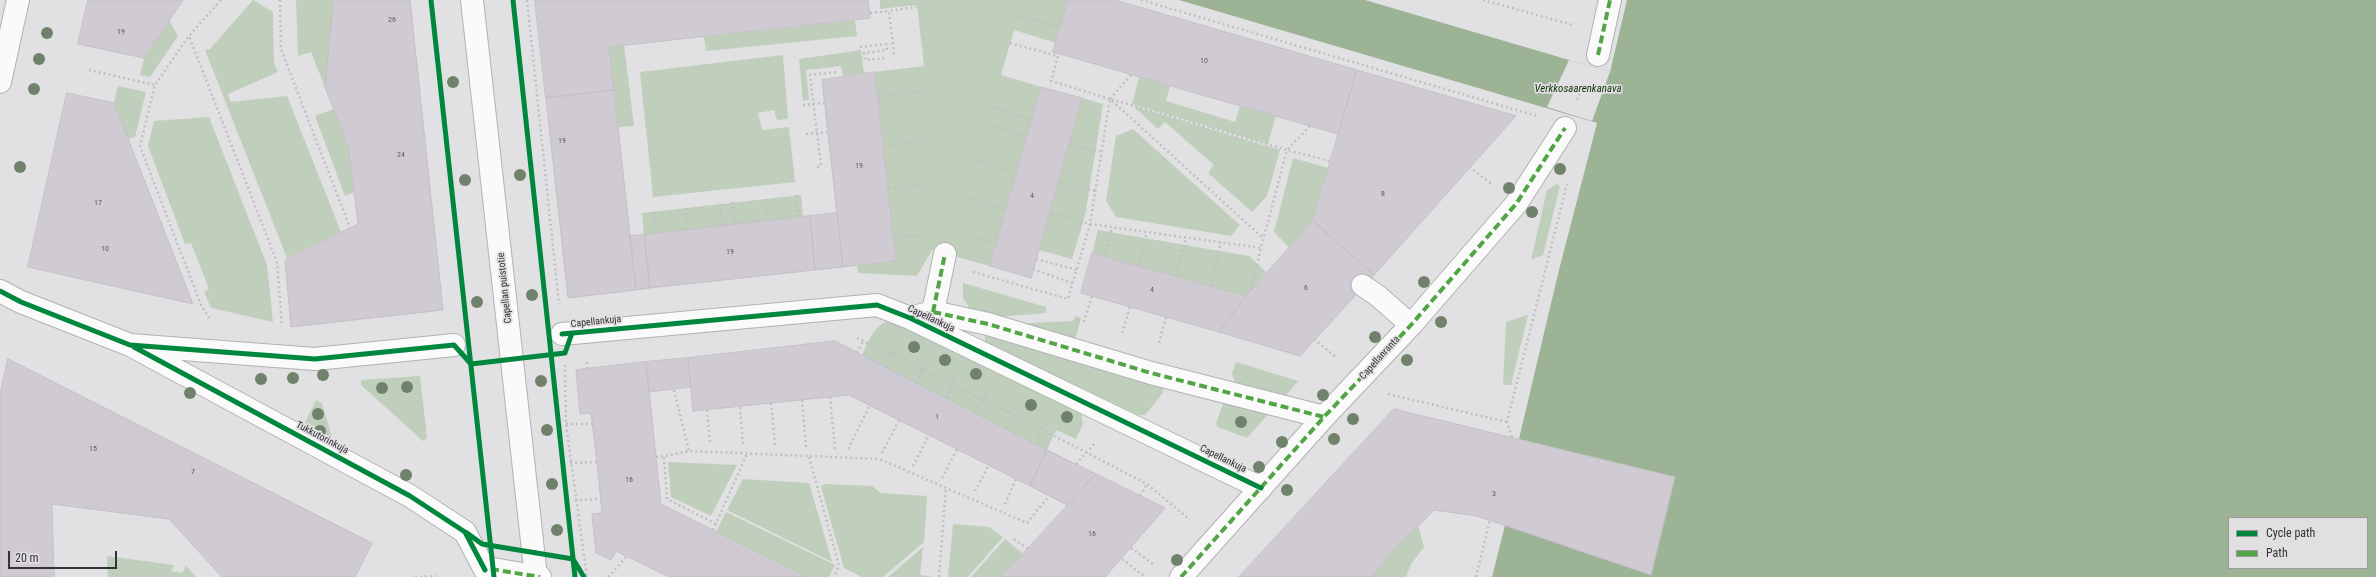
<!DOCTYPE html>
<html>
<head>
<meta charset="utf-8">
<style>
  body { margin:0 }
  #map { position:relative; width:2376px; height:577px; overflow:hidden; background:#e1e0e2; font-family:"Roboto Condensed",sans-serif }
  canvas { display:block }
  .legend { position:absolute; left:2228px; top:517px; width:140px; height:52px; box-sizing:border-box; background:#e2dfe3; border:1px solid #9c9a9d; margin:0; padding:5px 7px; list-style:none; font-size:12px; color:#333234 }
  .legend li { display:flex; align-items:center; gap:8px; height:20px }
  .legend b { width:20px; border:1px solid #9c9a9d }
  .scale { position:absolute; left:8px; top:551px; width:109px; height:18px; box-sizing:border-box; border:2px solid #333234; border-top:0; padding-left:5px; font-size:12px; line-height:14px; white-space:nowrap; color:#333234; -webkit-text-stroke:3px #e2dfe3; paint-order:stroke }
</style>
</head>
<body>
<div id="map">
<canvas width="2376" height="577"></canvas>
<ul class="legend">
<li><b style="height:5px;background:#00873e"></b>Cycle path</li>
<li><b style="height:5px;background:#52a544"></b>Path</li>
</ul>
<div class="scale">20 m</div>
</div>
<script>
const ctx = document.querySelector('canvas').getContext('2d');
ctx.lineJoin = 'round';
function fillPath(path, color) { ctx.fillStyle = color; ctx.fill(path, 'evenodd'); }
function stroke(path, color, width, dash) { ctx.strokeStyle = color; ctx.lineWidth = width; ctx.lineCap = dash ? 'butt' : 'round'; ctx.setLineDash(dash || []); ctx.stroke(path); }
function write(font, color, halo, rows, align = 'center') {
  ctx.font = font + ' "Roboto Condensed",sans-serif'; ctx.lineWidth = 3.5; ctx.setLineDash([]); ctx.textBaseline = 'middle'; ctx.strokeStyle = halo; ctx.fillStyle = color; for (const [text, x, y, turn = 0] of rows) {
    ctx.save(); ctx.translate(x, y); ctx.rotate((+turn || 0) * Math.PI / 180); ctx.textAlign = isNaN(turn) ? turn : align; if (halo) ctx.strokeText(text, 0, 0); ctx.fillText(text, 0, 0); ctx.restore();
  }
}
fillPath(new Path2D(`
  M253,0L273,12L274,63L278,72L228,94L231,102L287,96L341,232L287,258L205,50L210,49Z
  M296,0H334L325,87L311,52L298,56Z
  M880,0H1068L1056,43L1014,30L1001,75L1041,87L990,266L932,250L917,276L858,273L857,265L896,261L875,72L924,66L917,5L880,9Z
  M169,20L178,36L150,77L140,75L144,58Z
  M855,20L857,36L706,51L704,37Z
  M624,45L634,126L618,127L609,47Z
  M861,50L864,73L843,76L841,66L806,70L809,100L803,101L799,59Z
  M783,55L788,119L777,120L774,110L758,113L762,130L789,127L795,182L653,197L640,72Z
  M1139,77L1170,86L1166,101L1235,122L1240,106L1276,116L1268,144L1132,104Z
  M118,86L146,92L135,137L128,139L114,103Z
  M1082,98L1103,104L1085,216L1072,259L1039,250Z
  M1133,106L1280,150L1267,196L1252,212L1208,173L1214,165L1165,122L1158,129Z
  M334,109L348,146L354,192L345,196L315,116Z
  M209,117L267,265L273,322L211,308L204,292L209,289L191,243L185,244L148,146L154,121Z
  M1133,129L1240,225L1231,236L1116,217L1106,201L1116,136Z
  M1293,158L1328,168L1313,221L1289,247L1274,232Z
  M1557,184L1560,186L1543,255L1531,260L1547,190Z
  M801,195L803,217L644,235L642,213Z
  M1098,230L1249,256L1266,272L1246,296L1092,253Z
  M963,283L1046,307V313L985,318L973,314L963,298Z
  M1528,315L1511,385H1503L1506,322Z
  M1075,316L1081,318L1074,344L1009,324L1073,321Z
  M886,322L905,328L1027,384L1080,410L1083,424L1076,439L1056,430L1047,450L862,355C868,343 873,327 886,322Z
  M985,333L1163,385V393L1145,415H1139L988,345L985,343Z
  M1236,362L1298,381L1283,399L1236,385L1232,373Z
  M420,376L427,438L423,441L361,385V380Z
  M316,400L322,403L335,448L301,431Z
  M1228,400L1271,411L1247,438L1218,427L1216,424L1223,404Z
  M668,462L737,465L711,516L671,497Z
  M743,479L809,483L832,562L727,510Z
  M824,484L872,486L881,493L927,496L924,542L883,577H862L844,568L821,487Z
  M726,512L835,565L829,577H807L716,532Z
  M953,524L989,527L1003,537L968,577H948Z
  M1418,525L1424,547L1411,564L1406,577H1372L1388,556Z
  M1005,539L1023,554L1002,577H971Z
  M923,547L920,575L933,577H888Z
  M107,556L174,565L171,571L182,573L186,566L196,577H108Z`), '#bfcfbc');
fillPath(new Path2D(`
  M1179,0H1365L1610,72L1627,0H2376V577H1492L1507,517L1659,474L1519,439L1558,274L1597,123ZM2229,518H2367V568H2229Z`), '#9cb396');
fillPath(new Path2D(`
  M1569,60L1610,72L1592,121L1547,107Z`), '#e1e0e2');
const building = new Path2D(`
  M88,0H183L144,58L78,44Z
  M334,0H410L443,310L291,327L285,260L358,224L348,146L325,87Z
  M535,0H868L870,18L609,47L614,90L546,98Z
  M1068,0H1115L1357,70L1338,134L1053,52Z
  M1357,70L1516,116L1374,275L1313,221Z
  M875,72L896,261L843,267L822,80Z
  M1041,87L1082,98L1031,278L990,266Z
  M614,90L636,290L568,298L546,98Z
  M67,93L114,103L193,304L28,267Z
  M837,213L843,267L815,270L810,216Z
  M810,216L815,270L650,288L644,235Z
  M1313,221L1374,275L1300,356L1219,332L1246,296Z
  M644,235L650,288L636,290L630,236Z
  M1092,253L1138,266L1246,296L1219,332L1081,293Z
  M835,341L1047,450L1030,486L849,395L693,411L688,358Z
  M688,358L691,387L649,392L646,362Z
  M8,359L372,543L355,577H222L169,519L52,504L54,577H0V395Z
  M646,362L661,504L807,577H669L616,551L611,560L596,553L592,514L602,513L597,462L591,413L580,414L576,370Z
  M1394,409L1675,477L1651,575L1477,516L1434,510L1388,556L1372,577H1239Z
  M1047,450L1096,474L1067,505L1030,486Z
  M1096,474L1165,508L1105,577H1002Z`);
fillPath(building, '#d0cad2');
stroke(building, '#c2c1c3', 1);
const lane = new Path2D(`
  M1362,285L1378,296L1411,325`);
const street = new Path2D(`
  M472,0L536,577
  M1598,55L1610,0
  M0,82L18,0
  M0,291L21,302L130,345L315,359L454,345
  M933,312L945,254
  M910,318L933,312L988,324L1151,373L1324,417
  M562,334L877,305L910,318L1261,488
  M130,345L410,496L465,532L485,570L493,569L540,577
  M1181,577L1324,417L1411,325L1516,204L1565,128`);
stroke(lane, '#b2b1b3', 23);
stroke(street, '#b2b1b3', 24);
stroke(new Path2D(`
  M221,0L189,36L277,262L282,326
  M280,0L281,49L350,228
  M527,0L559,304
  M1141,0L1537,116
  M1483,0L1573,25
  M870,13L889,11
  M1018,16L1060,27
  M188,37L155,85L140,146L201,305L209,318
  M1010,43L1058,56L1051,81L1110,99L1263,238
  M860,47L886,44L887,50L864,53L865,60L887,58
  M894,54L889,11L917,7
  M89,70L155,85
  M878,96L926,90
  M1110,99L1131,75
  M1577,100L1585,83
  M803,105L824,103
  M992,107L1032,119
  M987,124L1027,136
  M1310,126L1287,150L1330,161
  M806,134L827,132
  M1070,144L1100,152
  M884,145L931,140
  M976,161L1017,173
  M817,167L821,166L810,75L837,72
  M1469,167L1493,185
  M1059,182L1095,191
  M888,188L932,184
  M796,195L799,218
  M969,198L1006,209
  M765,199L768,221
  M732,202L735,225
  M720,204L722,226
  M686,208L688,230
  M653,212L656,233
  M971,236L996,244
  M894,238L921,236
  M1104,256L1112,227
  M1036,259L1077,270
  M1138,266L1147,232
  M1033,269L1072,283
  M973,272L1068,299L1090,224L1110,99L1287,150L1261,248L1090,224L1049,213
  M1176,276L1186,238
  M1211,287L1221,242
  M1251,290L1261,248
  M1084,322L1092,296
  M1122,333L1130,307
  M857,338L1012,414L1147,484L1190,520
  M1314,339L1337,358
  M1159,343L1166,317
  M857,353L863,341
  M587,362V369
  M565,365L566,424L587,577
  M886,367L897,346
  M916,383L927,360
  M674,390L689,451
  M1388,394L1507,422
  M830,397L835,449
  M946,398L957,375
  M802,400L806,447
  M771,403L775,445
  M740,407L743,444
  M707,410L710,442
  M976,413L988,389
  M566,424H593
  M1005,428L1017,403
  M1512,437L1507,422L1567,184
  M1036,444L1048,418
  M848,449L870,405
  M882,453L899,420
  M656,457L664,456
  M809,457L839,566L834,577
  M570,463L597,462
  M1076,464L1096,442
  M913,466L929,435
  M942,478L957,449
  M975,491L989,465
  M1140,496L1147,484
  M575,500L601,499
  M1005,504L1016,479
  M716,524L667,499L664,456L689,451L879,459L1027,523L1049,496
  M713,530L747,454
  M1014,539L1028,549
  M1131,548L1153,564
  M1122,559L1144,576
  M415,577L436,576
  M608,577L627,556
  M939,577L946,487
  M1476,577L1490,520`), '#c1c0c1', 2.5, [2, 3]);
stroke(lane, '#fafafb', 21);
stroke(street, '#fafafb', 22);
stroke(new Path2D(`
  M1598,55L1610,0
  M933,312L945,254
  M910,318L933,312L988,324L1151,373L1324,417
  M491,569L540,577
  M1181,577L1324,417L1411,325L1516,204L1565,128`), '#52a544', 4, [8, 4]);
stroke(new Path2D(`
  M431,0L494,577
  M513,0L575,577
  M0,291L21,302L130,345L315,359L454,345L471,364L565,353L572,333
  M562,334L877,305L910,318L1261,488
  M134,347L410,496L465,532L485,570
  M467,533L482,544L573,559L584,577`), '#00873e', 5);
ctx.fillStyle = '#70826b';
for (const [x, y] of [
  [47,33],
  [39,59],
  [453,82],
  [34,89],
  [20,167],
  [1560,169],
  [520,175],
  [465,180],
  [1509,188],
  [1532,212],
  [1424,282],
  [532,295],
  [477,302],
  [1441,322],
  [1375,337],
  [914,347],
  [945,360],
  [1407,360],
  [976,374],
  [323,375],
  [293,378],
  [261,379],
  [541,381],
  [407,387],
  [382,388],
  [190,393],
  [1323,395],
  [1031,405],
  [318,414],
  [1067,417],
  [1353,419],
  [1241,422],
  [547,430],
  [320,431],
  [1334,439],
  [1282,442],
  [1259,467],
  [406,475],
  [552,484],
  [1287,490],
  [557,530],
  [1177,560]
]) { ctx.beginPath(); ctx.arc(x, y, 6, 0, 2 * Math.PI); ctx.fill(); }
write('8px', '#5c5a5d', null, [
  ["26",392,20],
  ["19",121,32],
  ["10",1204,61],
  ["19",562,141],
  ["24",401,155],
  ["19",859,166],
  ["8",1383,194],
  ["4",1032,196],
  ["17",98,203],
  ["10",105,249],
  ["19",730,252],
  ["6",1306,288],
  ["4",1152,290],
  ["1",937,417],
  ["15",93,449],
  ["7",193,472],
  ["16",629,480],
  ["3",1494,494],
  ["16",1092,534]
]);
write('10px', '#333234', '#e2dfe3', [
  ["Capellan puistotie",505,288,-96],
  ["Capellankuja",931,319,25],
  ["Capellankuja",596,322,-6],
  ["Capellanranta",1380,358,-48],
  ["Tukkutorinkuja",322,438,28],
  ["Capellankuja",1223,459,26]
]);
write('italic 11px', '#113307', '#e2dfe3', [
  ["Verkkosaarenkanava",1578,89]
]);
</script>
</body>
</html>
